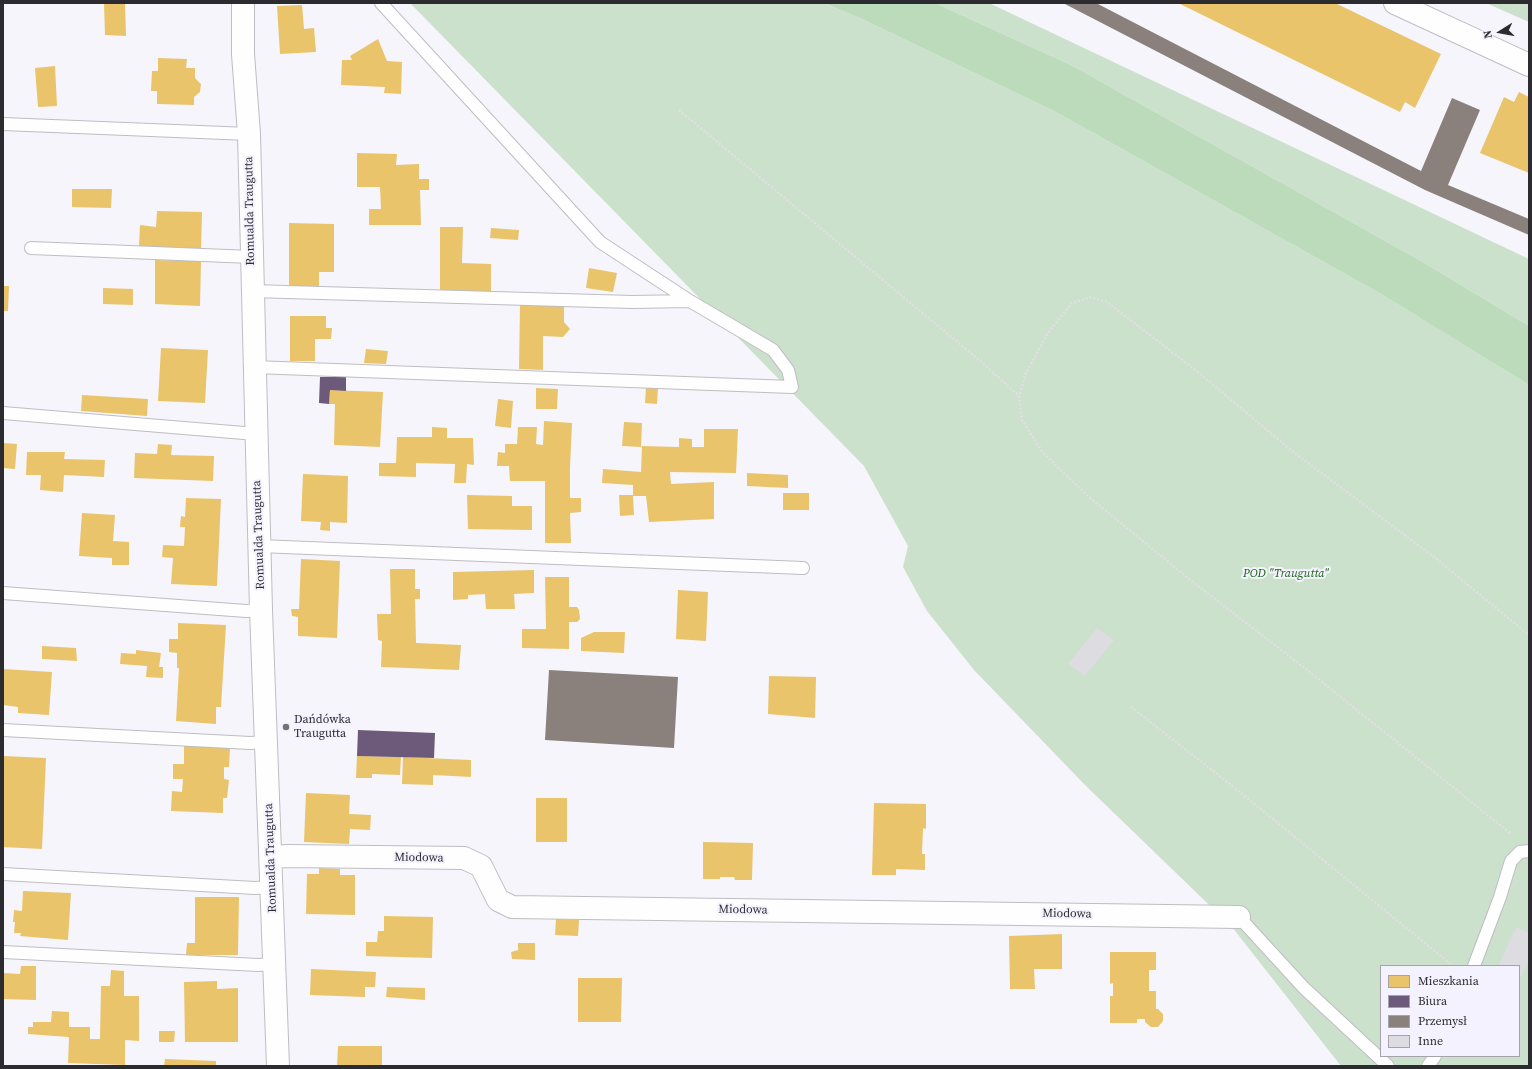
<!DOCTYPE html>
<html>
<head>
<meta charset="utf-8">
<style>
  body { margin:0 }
  #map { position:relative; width:1532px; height:1069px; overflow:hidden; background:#f6f5fc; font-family:"Source Serif 4",serif }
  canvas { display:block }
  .frame { position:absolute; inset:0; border:4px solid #2c2b30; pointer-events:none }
  .legend { position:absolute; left:1380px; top:965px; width:140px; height:92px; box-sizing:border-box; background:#f5f2ff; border:1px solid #a5a2ac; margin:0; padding:5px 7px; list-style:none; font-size:12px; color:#2c2b30 }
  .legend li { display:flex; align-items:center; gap:8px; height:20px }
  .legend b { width:20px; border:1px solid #a5a2ac }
  .north { position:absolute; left:1480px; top:12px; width:40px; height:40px; -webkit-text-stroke:3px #f5f2ff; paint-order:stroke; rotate:259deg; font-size:11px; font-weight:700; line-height:16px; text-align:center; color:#2c2b30 }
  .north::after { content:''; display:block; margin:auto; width:14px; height:18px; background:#2c2b30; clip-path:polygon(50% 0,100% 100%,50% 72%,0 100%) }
</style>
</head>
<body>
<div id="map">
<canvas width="1532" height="1069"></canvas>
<div class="frame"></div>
<ul class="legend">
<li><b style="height:11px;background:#e9c46a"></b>Mieszkania</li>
<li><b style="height:11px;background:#6d597a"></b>Biura</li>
<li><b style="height:11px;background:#8a817c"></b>Przemysł</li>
<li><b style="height:11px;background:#dddce1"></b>Inne</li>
</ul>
<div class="north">N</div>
</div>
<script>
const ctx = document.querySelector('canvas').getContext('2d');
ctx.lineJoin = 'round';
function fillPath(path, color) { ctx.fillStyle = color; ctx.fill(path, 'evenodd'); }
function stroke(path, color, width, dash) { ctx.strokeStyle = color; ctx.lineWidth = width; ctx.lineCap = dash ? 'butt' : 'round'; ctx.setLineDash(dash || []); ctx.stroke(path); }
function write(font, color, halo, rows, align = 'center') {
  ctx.font = font + ' "Source Serif 4",serif'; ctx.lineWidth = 4; ctx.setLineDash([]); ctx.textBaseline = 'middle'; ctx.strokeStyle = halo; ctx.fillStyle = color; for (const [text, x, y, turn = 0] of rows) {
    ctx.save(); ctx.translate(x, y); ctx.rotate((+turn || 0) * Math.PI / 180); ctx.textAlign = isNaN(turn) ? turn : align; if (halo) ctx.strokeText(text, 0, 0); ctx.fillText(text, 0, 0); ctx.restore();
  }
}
fillPath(new Path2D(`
  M410,3H824L862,19L1056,112L1381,294L1529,385V1066H1341L1232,927L1086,786L974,670L927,611L903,567L908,546L864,466ZM1381,966H1519V1056H1381Z
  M935,3H989L1529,259V326L1421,261L1071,65Z
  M1486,3H1529V22Z`), '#cbe1cb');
fillPath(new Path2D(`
  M824,3H935L1071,65L1421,261L1529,326V385L1381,294L1056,112L862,19Z`), '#bcdbbb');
fillPath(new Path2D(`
  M104,3H125L126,36L105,35Z
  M1178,3H1335L1441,54L1415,108L1405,102L1400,112Z
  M302,5L304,29L314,28L316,52L280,54L277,6Z
  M378,39L387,61L402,62L401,94L384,93L385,87L341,85L342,60H352L350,56Z
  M158,58L187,59L186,68H195V78L201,84L200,92L194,97V105L157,104V91H151L152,71H158Z
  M55,66L57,106L38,107L35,68Z
  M1519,92L1529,97V173L1480,153L1504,97L1514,102Z
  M357,153L397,154L396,165L419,164V179H429V190H420L421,225H369V209H381L380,187H357Z
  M72,189H112L111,208L72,207Z
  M157,211L202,212L201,251L139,246L140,225L156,227Z
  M289,223L334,224V272H319V287L289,286Z
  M440,227H463L462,263L491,264V292L440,290Z
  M491,228L519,230L518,240L490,238Z
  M155,260L201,261L200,306L155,304Z
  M589,268L617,273L613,292L586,288Z
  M3,286H9L8,311H3Z
  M103,288L133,289V305L103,304Z
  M520,305L564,306V322L570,329L563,337L543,336V370L519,369Z
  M290,316H326V328H332L331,339H315V361H290Z
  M161,348L208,350L205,403L158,401Z
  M366,349L388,351L386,364L364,363Z
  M646,387L658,388L657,404L645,403Z
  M536,388L558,389L557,409H536Z
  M330,390L383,392L380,447L334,445L335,404H329Z
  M82,395L148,399L147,416L81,411Z
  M498,399L513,401L511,428L495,426Z
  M544,421L572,423L570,468V498H581V512L570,513L571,543H545V481H510L509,466H497L498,452L505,453V444H517L518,427H537L536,444L543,445Z
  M624,422L642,423L641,447L622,446Z
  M432,427L447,428V438H473L474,465L467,464L466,483H454L455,464L416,463V477L379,476V463H396L397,437H432Z
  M704,429H738L736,473L670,472L671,484L714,482V519L649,522L646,496H633L634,515L620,516L619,495H633V485L602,483L603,469L641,472L642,446L679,447V438L692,439V447H704Z
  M3,443L17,444L15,469L3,468Z
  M158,444L172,445L171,455L214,456L213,481L134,478L135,453L157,454Z
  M27,452H65L64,459L105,460L104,477L64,475L63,492L40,490L41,475H26Z
  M747,473L788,475V488L747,486Z
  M303,474L348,476L347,523L330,522V531L320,530L321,522L301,521Z
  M783,493H809V510H783Z
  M467,495L512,496V506H532V530L468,529Z
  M186,498L221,499L217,586L171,584L173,558L162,557L163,545L184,546L185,527H180L181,516L185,517Z
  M82,513L115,515L113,541L129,542V565H112V558L79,556Z
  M301,559L340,561L337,638L298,636V617L292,616L291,609H299Z
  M390,569H415V589H420V599H415L416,643L461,645L459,670L381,667L382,641L378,640L377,614H391Z
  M534,570V593L514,594L515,609H486L485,594L468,595V599L453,600V572Z
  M545,577H569V607H577L579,610L580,619L577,622H569V649L522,648V629H546Z
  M678,590L708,592L706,641L676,639Z
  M178,623L226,625L221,707H216V724L176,721L179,668H177V653L169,652V639H178Z
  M594,632H625L624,653L581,651V638Z
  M42,646L76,648L77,661L42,659Z
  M136,650L161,653L159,667H163V678L146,677L147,666L120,664L121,653L136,654Z
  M3,669L52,672L49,715L18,713V707L3,705Z
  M769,676L816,677L815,718L768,714Z
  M184,746L230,748L229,767H224V779L229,780L227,798H223V813L171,811L172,791L182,792L183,779H173V764H184Z
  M4,756L46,758L42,849L3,847Z
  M357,756L401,757L400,775L372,774V778H356Z
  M403,757L471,760V777L433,775V785L402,784Z
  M306,793L350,795L349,814L371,815L370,830L350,829L349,844L304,842Z
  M536,798H567V842H536Z
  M874,803L926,804V829L923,828L922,854H925V870L896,869V875H872Z
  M703,842L753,843L752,880H735L734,877H720V879H703Z
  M319,868L340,869V875H355V915L306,914L307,874H319Z
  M23,891L71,893L68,940L20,936L21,933H14L15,922H13L14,910L22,911Z
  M195,897H239L238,955H186L187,943H195Z
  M384,916L433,917L432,958L366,956V942H377L378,931H384Z
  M556,919L579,920L578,936L555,935Z
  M1062,934V969H1034L1035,989H1010L1009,936Z
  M518,943H535V960L512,959L511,952L518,950Z
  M1110,952H1156V970H1149V991H1156V1009H1158L1163,1014V1021L1158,1027H1151L1145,1022V1019H1137V1023H1110V996H1113V983L1110,984Z
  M21,966H36V1000L3,999V973L20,974Z
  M311,969L376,972L375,987H365V997L310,995Z
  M111,970L124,971V996H139V1041L125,1040V1065L68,1063L69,1038L68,1037L28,1034V1027H33V1022H51L52,1011L69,1012V1027H90V1039H100L101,986H110Z
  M578,978H622L621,1022H578Z
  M217,981V989L238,988V1042H185L184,982Z
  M387,987L425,988V1000L386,997Z
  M159,1031H175L174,1042H159Z
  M338,1046H382V1066H337Z
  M165,1059L216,1061V1066H164Z`), '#e9c46a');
fillPath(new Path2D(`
  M320,377H346V391L330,390L329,404L319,403Z
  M358,730L435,733L434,758L357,756Z`), '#6d597a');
fillPath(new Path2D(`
  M1063,3H1096L1421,171L1452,98L1480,110L1448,185L1529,219V235L1425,190Z
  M549,670L678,677L674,748L545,740Z`), '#8a817c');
fillPath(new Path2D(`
  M1097,628L1114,640L1085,676L1068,664Z
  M1516,927L1529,933V961L1521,977L1519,976V966H1498Z`), '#dddce1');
const service = new Path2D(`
  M3,124L249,134
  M31,248L252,257
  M252,291L632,302L690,301
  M254,367L792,387L788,370L773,350L690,301L600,242L381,3
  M3,413L256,434
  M259,546L803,568
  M3,593L246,611L261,610
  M3,730L250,743L266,742
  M3,874L255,888L272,887
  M1239,917L1304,988L1388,1066
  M3,952L258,965L275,964
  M1474,966L1500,897L1511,861L1520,852L1529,851
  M1428,1066L1435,1056`);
const minor = new Path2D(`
  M243,3V54L249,134L261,610L278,1066
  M1395,3L1529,65
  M271,857L287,856L464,858L481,866L498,900L512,907L1239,917`);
stroke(service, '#bebdc3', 14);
stroke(minor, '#bebdc3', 24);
stroke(new Path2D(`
  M679,110L979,360L1019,396
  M1131,707L1230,784L1453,966
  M1510,833L1306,669L1189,579L1089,497L1043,453L1022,420L1019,397L1026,373L1048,333L1072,303L1091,297L1107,302L1198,372L1292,451L1434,557L1529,635`), '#e0dfe2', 2.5, [2, 2]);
stroke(service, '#fefeff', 12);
stroke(minor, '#fefeff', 22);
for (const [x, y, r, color] of [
  [286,727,4,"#737277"]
]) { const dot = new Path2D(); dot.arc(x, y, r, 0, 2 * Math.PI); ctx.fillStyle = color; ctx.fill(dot); stroke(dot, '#f5f2ff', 1.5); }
write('12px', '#2c2b30', '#f5f2ff', [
  ["Romualda Traugutta",250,211,-91],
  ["Romualda Traugutta",259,535,-92],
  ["Romualda Traugutta",271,858,-92],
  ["Miodowa",419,858,1],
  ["Miodowa",743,910,1],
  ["Miodowa",1067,914,1]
]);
write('italic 12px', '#176711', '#f5f2ff', [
  ["POD \"Traugutta\"",1286,574]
]);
write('12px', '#2c2b30', '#f5f2ff', [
  ["Dańdówka",294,720],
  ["Traugutta",294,734]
], 'left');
</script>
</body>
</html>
